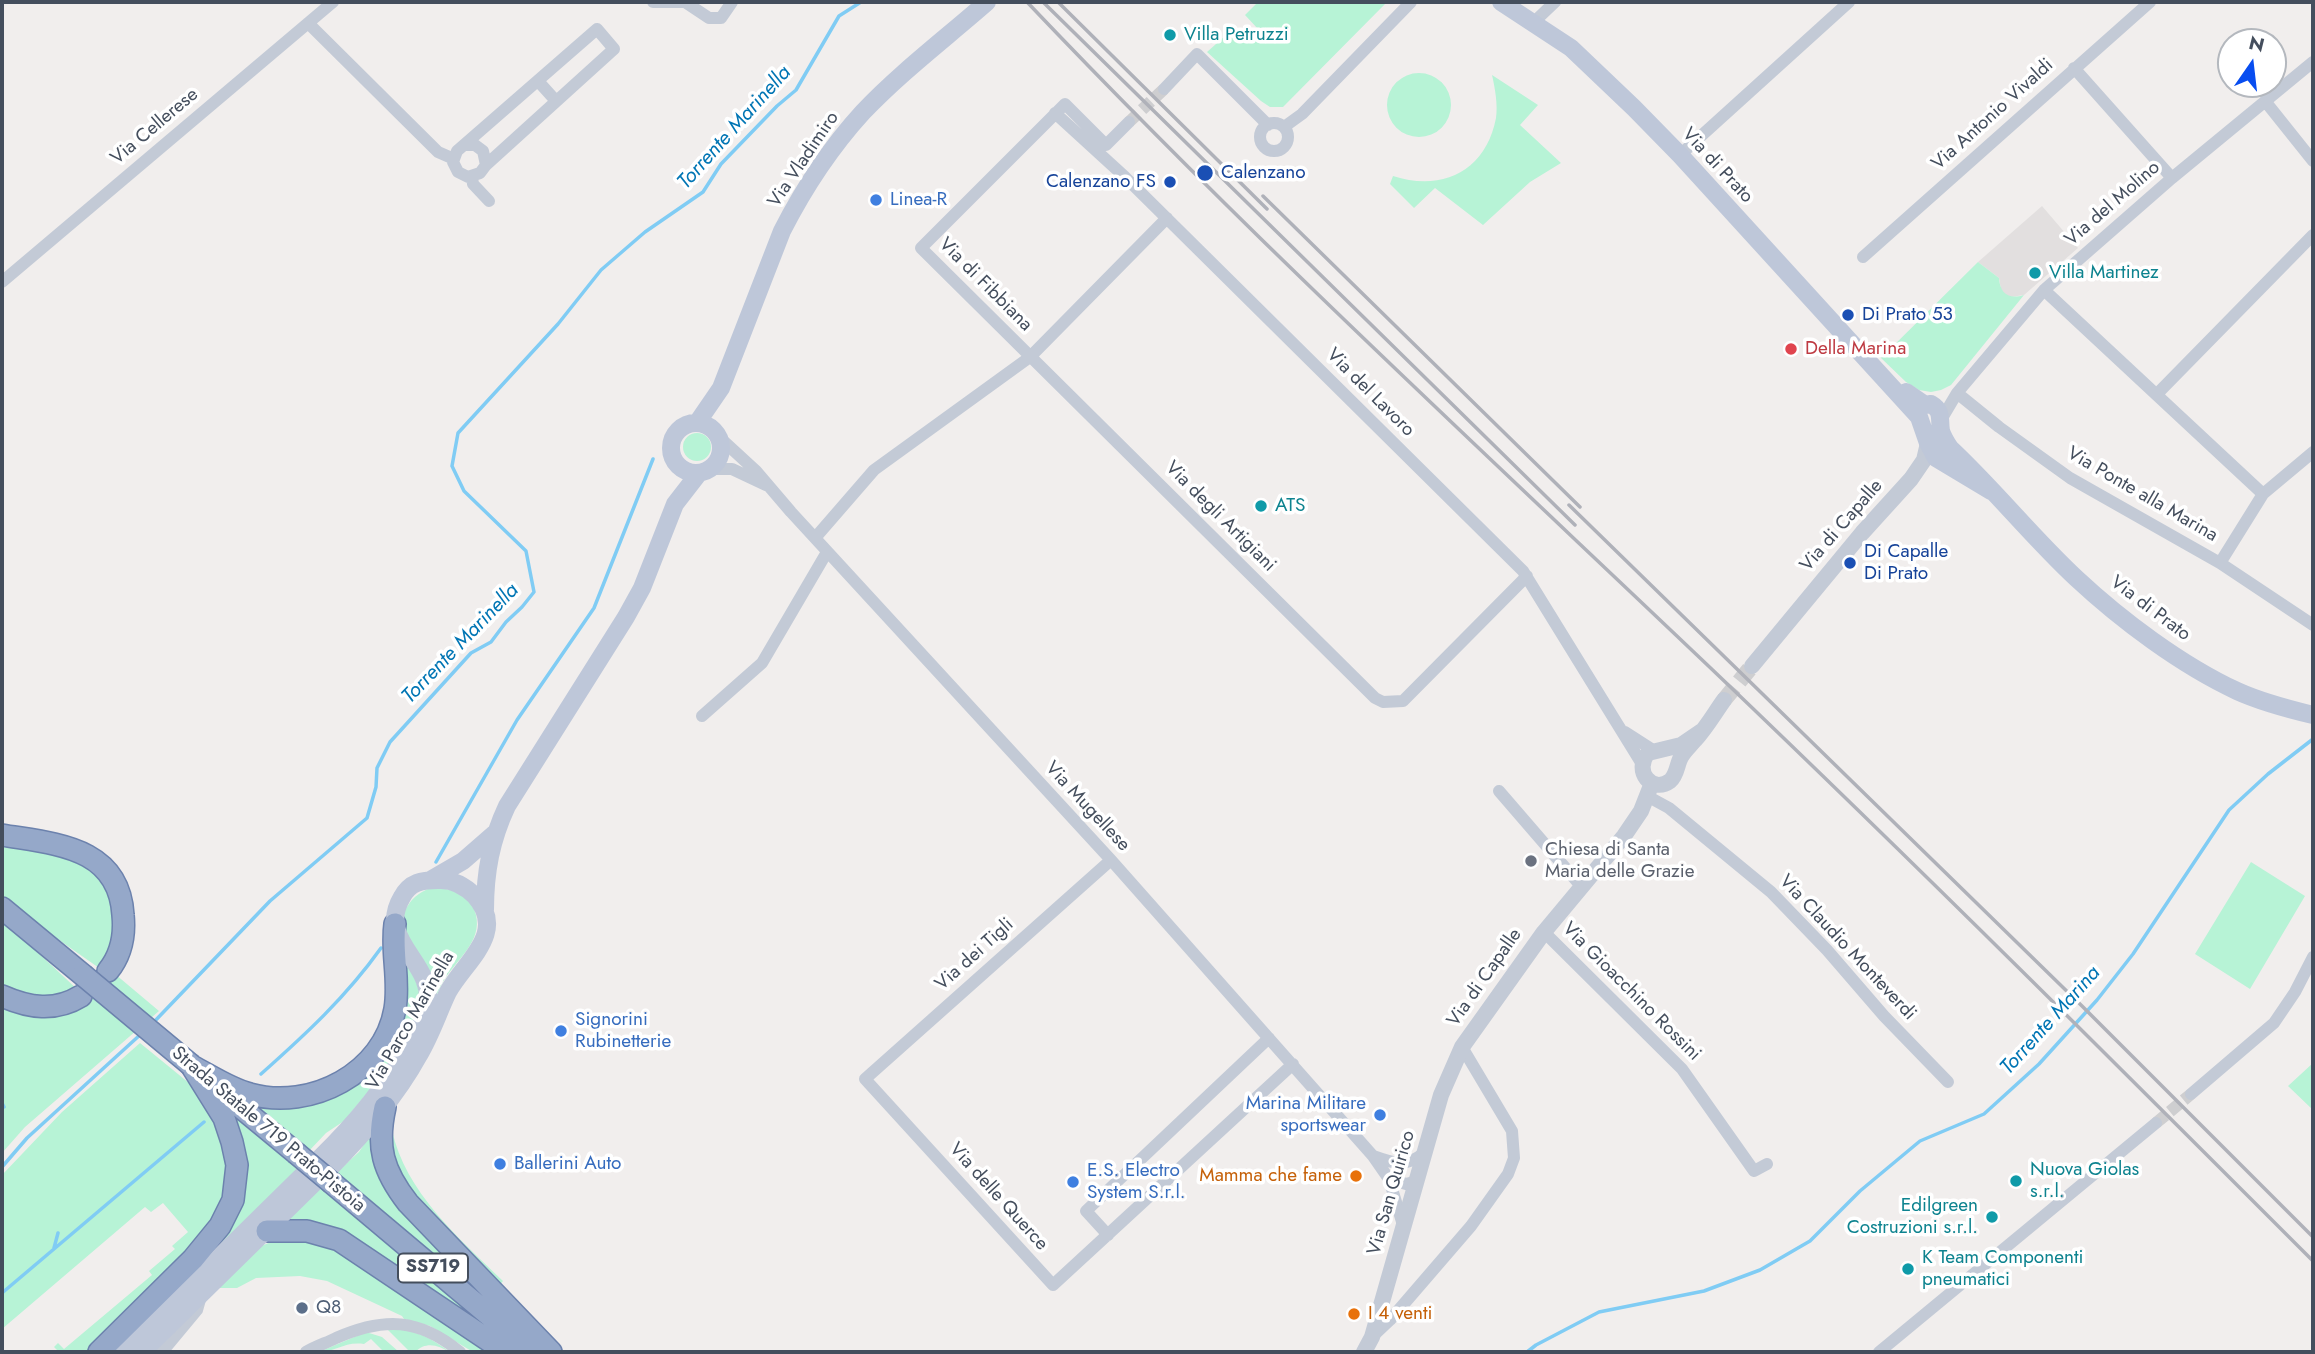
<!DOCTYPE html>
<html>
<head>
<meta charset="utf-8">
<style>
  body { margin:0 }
  #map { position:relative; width:2315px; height:1354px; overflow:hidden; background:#f1eeed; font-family:Jost,sans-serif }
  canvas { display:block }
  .frame { position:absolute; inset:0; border:4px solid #444e5d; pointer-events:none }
  .north { position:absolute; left:2217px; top:28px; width:70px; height:70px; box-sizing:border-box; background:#fff; border:2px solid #b4b8be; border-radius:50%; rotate:14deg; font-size:19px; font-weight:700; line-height:28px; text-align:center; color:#444e5d }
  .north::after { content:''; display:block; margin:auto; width:24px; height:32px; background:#084df0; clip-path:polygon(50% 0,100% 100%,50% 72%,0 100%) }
</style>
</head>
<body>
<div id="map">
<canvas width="2315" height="1354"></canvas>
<div class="frame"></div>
<div class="north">N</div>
</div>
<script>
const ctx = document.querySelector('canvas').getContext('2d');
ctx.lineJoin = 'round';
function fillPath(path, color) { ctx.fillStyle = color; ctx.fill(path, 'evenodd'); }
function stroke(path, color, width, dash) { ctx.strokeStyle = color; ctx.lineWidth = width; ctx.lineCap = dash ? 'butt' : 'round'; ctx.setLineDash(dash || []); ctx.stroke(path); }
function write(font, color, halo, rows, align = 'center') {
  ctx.font = font + ' Jost,sans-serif'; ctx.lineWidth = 7; ctx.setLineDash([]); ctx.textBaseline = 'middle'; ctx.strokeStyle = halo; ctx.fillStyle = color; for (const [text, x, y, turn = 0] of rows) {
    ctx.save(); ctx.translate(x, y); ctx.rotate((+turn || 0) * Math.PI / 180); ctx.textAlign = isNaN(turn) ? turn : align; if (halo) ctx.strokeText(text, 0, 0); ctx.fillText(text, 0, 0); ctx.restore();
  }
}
fillPath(new Path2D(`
  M2042,206L2078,248L2024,295L2011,297L2005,295L2001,289L1999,278L1978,262Z`), '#e2dfdf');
fillPath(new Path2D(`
  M1258,2H1387L1283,107H1270L1261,101L1207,52L1234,28L1248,41L1258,29L1245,15Z
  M1387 105a32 32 0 1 1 64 0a32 32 0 1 1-64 0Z
  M1492,75L1538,105L1520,125L1561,163L1530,182L1483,225L1435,188L1414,208L1390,184L1393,176C1442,192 1486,171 1496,118C1498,105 1495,88 1492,75Z
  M1978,262L1999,278C2000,293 2008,300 2024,295L1951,385L1941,390L1931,392L1919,390L1906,382L1881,358Z
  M683 447a14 14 0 1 1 28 0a14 14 0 1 1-28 0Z
  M2,841L70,853L105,881L119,927L102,970L39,926L2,895Z
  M2251,862L2305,896L2250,989L2195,954Z
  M433,887C449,889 467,892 474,909C486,938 459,957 444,980C440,987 436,996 433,1005L409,945L402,917C409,901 416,893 433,887Z
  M2,919L79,991L46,1001L2,989Z
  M402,958L412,965L422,1004L391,1064L344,1121L326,1133L308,1152L255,1107L252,1101L367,1072Z
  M115,974L159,1011L25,1127L2,1153V1003L78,1005L101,989Z
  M140,1043L189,1083L211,1107L230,1168L219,1218L109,1336L89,1352H54L57,1350L54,1347L58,1343L64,1349L152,1275L149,1271L175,1249L172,1246L188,1232L163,1203L151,1212L145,1207L2,1329V1175L62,1112Z
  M2313,1063V1110L2288,1086Z
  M233,1116H235L298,1168L201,1265L224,1229Z
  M374,1129L375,1147L512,1322L336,1173L359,1152Z
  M392,1130C405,1192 459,1238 503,1281L498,1287L417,1206L387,1152Z
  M319,1186L500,1338L519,1352H515L289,1224L286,1218Z
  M284,1237L326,1238L497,1352H473L430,1326L404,1319L402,1316L327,1281L300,1276L256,1278L237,1288H219L261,1246Z
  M387,1329C413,1328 430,1337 450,1352C438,1345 426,1341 415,1352H410Z
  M366,1332L382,1337L399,1352H384L371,1339L364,1344C345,1341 336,1352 319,1352Z`), '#b7f3d6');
stroke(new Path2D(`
  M436,862L517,720L594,608L653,459
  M152,1024L270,901L367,818L376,787L377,768L390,742L471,653L491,642L506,622L522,607L534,592L526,551L464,491L452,466L458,433L558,324L601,270L645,232L703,192L721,164L777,106L796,90L839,16L861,2
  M261,1074C306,1034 346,997 381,948
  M2,1103L4,1107
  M2,1167L27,1138L141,1034
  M54,1248L58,1233
  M2,1293L204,1122
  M1527,1352L1536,1345L1599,1312L1704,1291L1760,1270L1810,1241L1860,1191L1920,1141L1984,1114L2039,1064L2097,1000L2133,954L2229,810L2268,774L2313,739`), '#80ccf4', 3.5);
stroke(new Path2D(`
  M1129,122L1164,89
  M2156,1123L2191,1094`), '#ceced0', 12, [12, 6]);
stroke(new Path2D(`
  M1724,700L1752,666`), '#ceced0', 16, [16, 8]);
const trunk = new Path2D(`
  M2,835C54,844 119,846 123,915C125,935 121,955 108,971
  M2,908L83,975
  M2,996C29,1008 55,1012 81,996
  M192,1066C211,1076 230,1089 250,1094C311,1111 384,1073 395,1009C400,980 391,952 395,924
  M216,1087L296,1153
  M385,1107C376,1147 383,1171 408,1203L551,1352
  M332,1183L533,1352
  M267,1231H307L339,1240L506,1352
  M99,1352L193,1259L220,1226L233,1200L237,1165L232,1142L224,1118L191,1065`);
stroke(trunk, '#6c82ad', 24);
stroke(new Path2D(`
  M653,2H685L709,18H721L732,2
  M1534,22L1555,2
  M308,23L438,152L454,159
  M597,29L614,49L486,165L480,173L468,177L458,172L453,162L457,151Z
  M2074,68L2172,178
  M538,81L556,101
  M1164,89L1197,54L1268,125
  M2265,101L2313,161
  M1055,113L1125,177L1523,571L1642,764
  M1129,122L1106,145L1065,104L921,248L1375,698L1383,702L1403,701L1527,576
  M1260 137a14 14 0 1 1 28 0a14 14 0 1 1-28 0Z
  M1284,127L1302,114L1411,2
  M466,145H475L483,151L486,165
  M1680,155L1849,2
  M472,177L473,184L489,201
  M1863,257L2150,2
  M2,282L333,2
  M2044,290L2263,494
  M1957,393L1999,427L2070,478L2220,563L2313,625
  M2157,394L2313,235
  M1941,420L1957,393L2044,290L2172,178L2313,62
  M719,437L756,471L791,512L1111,860L1373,1156L1389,1179L1403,1225
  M711,469H732L766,485
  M815,538L874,470L1030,357L1167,218
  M2220,563L2263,494L2313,452
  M702,716L762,663L827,552
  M1625,732L1653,750
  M1499,791L1581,886
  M1647,796L1669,808L1771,892L1827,950L1884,1016L1948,1082
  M1111,860L865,1079L1053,1285L1293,1064
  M1544,932L1682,1069L1754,1171L1767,1164
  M2191,1094L2274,1023L2295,992L2313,957
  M1373,1156C1395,1164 1406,1168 1425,1152
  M1389,1179L1406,1184L1417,1181
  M1108,1235L1086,1211L1269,1038
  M1372,1337L1390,1320L1471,1226L1508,1174L1514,1158L1512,1131L1462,1047
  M162,1352L197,1310L201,1296
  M306,1352C316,1346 326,1343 336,1338C384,1317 419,1318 460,1352
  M1879,1352L2156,1123`), '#c3cad6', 12);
stroke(new Path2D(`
  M1752,666L1862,533L1911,479L1924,460L1928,443
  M1703,730L1681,745L1648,753C1633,771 1652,794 1670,781C1677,775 1677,764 1681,757C1685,750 1690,746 1695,740C1706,728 1714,714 1724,700
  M1364,1352L1372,1337L1441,1095L1462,1047L1544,932L1624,836L1641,811L1652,783`), '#c3cad6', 16);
stroke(new Path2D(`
  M1501,2L1571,48L1634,108L1680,155L1919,417L1928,443L1936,458L1991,491
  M1906,392L1925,405L1931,404C1943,411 1939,419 1941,431C1943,437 1946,442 1950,448C1994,489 2032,537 2076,578C2121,620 2181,665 2237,691C2261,702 2288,709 2313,715
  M671 448a25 25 0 1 1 50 0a25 25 0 1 1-50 0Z
  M697,423L721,388L782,231C804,188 831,147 863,112C901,72 946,38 987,2
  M432,879L463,861L494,834
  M485,910C485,872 491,840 507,806L626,617L642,588L675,504L699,473
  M320,1158C355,1124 385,1088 409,1046C416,1034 424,1021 427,1008C437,962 375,942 402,897C410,882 422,880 438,880C452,879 465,886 475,896C508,933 465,961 448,992C438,1013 431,1035 419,1055C396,1097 364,1133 331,1167
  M123,1352L304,1174
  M142,1352L314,1183`), '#bec7d9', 18);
stroke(trunk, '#95a8c9', 21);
stroke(new Path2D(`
  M1027,2C1249,236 1487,455 1720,677C1921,869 2117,1065 2313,1261
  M1043,2L1575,525
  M1058,2L1267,209
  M1263,196L1580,507
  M1569,505L2082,1006L2313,1237`), '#afb1b9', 3.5);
const trunkBridge = new Path2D(`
  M83,975L191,1065
  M296,1153L332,1183`);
stroke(trunkBridge, '#6c82ad', 24, []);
stroke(trunkBridge, '#95a8c9', 21);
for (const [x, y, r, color] of [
  [1170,35,7,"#0f9aa8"],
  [1205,173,9,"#1a4fb4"],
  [1170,182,7,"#1a4fb4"],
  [876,200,7,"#3f7fe0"],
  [2035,273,7,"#0f9aa8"],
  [1848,315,7,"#1a4fb4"],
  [1791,349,7,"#e0444e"],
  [1261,506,7,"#0f9aa8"],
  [1850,563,7,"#1a4fb4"],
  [1531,861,7,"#6b7280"],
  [561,1031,7,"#3f7fe0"],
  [1380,1115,7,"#3f7fe0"],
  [500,1164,7,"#3f7fe0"],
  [1356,1176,7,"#e8710a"],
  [2016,1181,7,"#0f9aa8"],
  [1073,1182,7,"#3f7fe0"],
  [1992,1217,7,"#0f9aa8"],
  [1908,1269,7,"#0f9aa8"],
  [302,1308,7,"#5c6f8a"],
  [1354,1314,7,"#e8710a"]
]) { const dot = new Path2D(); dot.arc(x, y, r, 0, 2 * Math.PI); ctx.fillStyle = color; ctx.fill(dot); stroke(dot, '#fff', 2.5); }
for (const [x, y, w] of [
  [433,1268,70]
]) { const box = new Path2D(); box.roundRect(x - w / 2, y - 14.5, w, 29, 5); ctx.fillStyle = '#fff'; ctx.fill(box); stroke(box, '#444e5d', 2); }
write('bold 18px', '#444e5d', null, [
  ["SS719",433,1268]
]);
write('19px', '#0d838f', '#fff', [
  ["Villa Petruzzi",1184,35],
  ["Villa Martinez",2049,273],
  ["ATS",1275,506],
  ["Nuova Giolas",2030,1170],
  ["s.r.l.",2030,1192],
  ["Edilgreen",1978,1206,"right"],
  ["Costruzioni s.r.l.",1978,1228,"right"],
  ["K Team Componenti",1922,1258],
  ["pneumatici",1922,1280]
], 'left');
write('19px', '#444e5d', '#fff', [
  ["Via Antonio Vivaldi",1993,115,-42],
  ["Via Cellerese",155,127,-40],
  ["Via Vladimiro",804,160,-56],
  ["Via di Prato",1717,166,47],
  ["Via del Molino",2113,204,-41],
  ["Via di Fibbiana",985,285,45],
  ["Via del Lavoro",1370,393,45],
  ["Via Ponte alla Marina",2142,495,30],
  ["Via degli Artigiani",1220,517,45],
  ["Via di Capalle",1842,526,-49],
  ["Via di Prato",2150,609,37],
  ["Via Mugellese",1087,807,47],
  ["Via Claudio Monteverdi",1847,948,47],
  ["Via dei Tigli",975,955,-42],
  ["Via di Capalle",1485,978,-55],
  ["Via Gioacchino Rossini",1631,992,45],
  ["Via Parco Marinella",411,1021,-60],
  ["Strada Statale 719 Prato-Pistoia",268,1130,40],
  ["Via San Quirico",1392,1193,-74],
  ["Via delle Querce",998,1197,48]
]);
write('19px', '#164399', '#fff', [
  ["Calenzano",1221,173],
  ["Calenzano FS",1156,182,"right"],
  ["Di Prato 53",1862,315],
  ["Di Capalle",1864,552],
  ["Di Prato",1864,574]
], 'left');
write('19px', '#366cbe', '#fff', [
  ["Linea-R",890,200],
  ["Signorini",575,1020],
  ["Rubinetterie",575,1042],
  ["Marina Militare",1366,1104,"right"],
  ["sportswear",1366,1126,"right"],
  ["Ballerini Auto",514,1164],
  ["E.S. Electro",1087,1171],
  ["System S.r.l.",1087,1193]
], 'left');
write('19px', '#be3a42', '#fff', [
  ["Della Marina",1805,349]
], 'left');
write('19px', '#5b616d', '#fff', [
  ["Chiesa di Santa",1545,850],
  ["Maria delle Grazie",1545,872]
], 'left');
write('19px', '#c56008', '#fff', [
  ["Mamma che fame",1342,1176],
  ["I 4 venti",1368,1314,"left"]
], 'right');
write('19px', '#4e5e75', '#fff', [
  ["Q8",316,1308]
], 'left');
write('italic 21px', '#0075b4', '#fff', [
  ["Torrente Marinella",735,128,-48],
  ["Torrente Marinella",461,644,-46],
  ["Torrente Marina",2051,1021,-48]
]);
</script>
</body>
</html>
